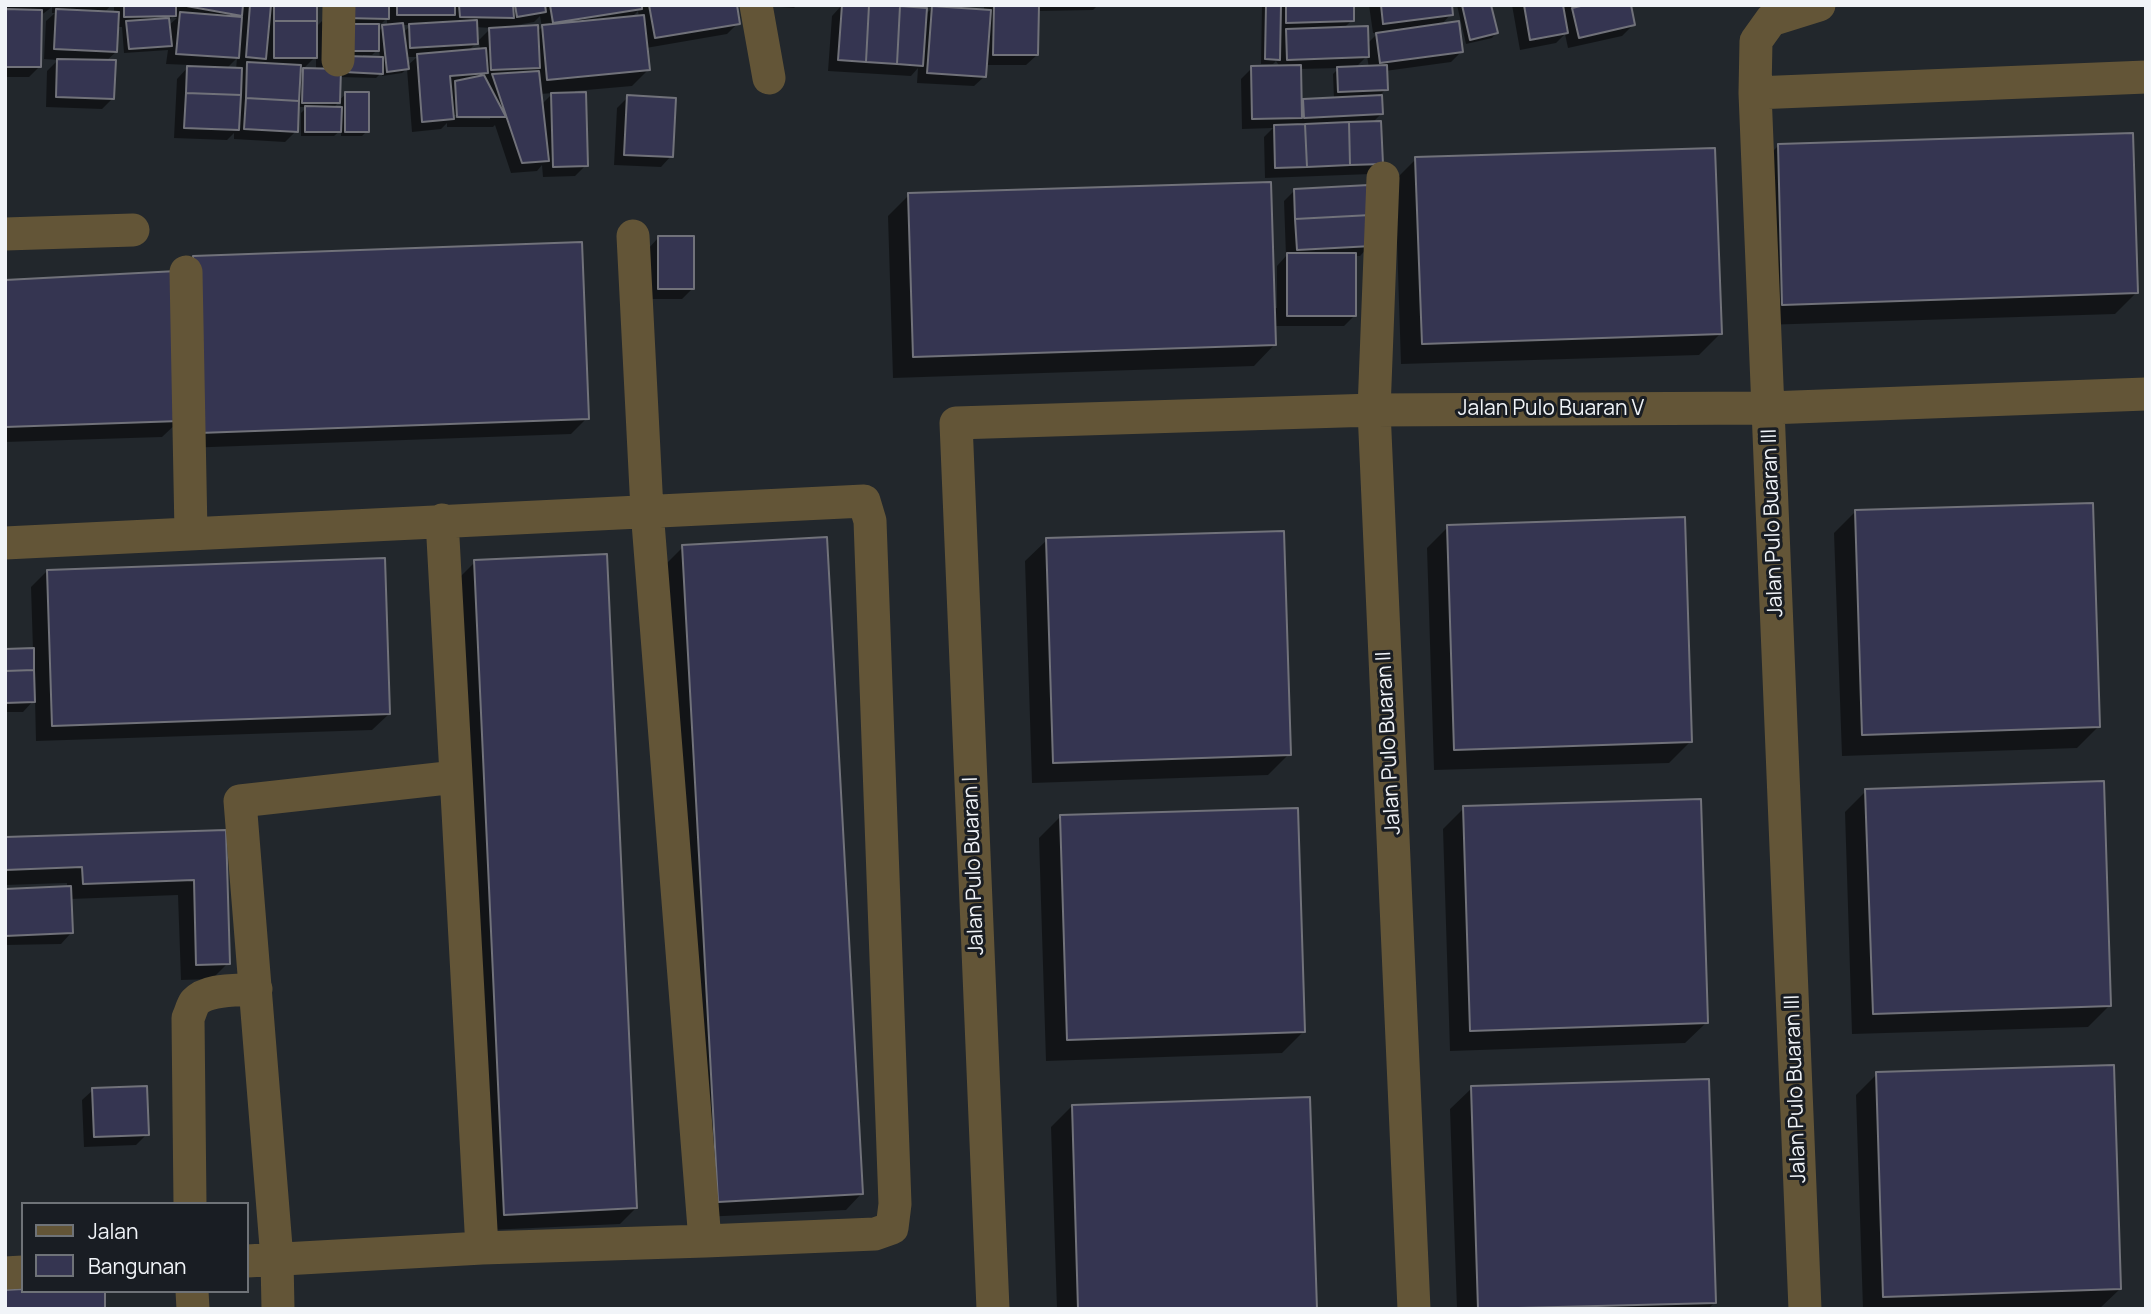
<!DOCTYPE html>
<html>
<head>
<meta charset="utf-8">
<style>
  body { margin:0 }
  #map { position:relative; width:2151px; height:1314px; overflow:hidden; background:#22272c; font-family:Manrope,sans-serif }
  canvas { display:block }
  .frame { position:absolute; inset:0; border:7px solid #f1f4f8; pointer-events:none }
  .legend { position:absolute; left:21px; top:1202px; width:228px; height:91px; box-sizing:border-box; background:#191d23; border:2px solid #6f7378; margin:0; padding:9px 12px; list-style:none; font-size:21px; color:#f1f4f8 }
  .legend li { display:flex; align-items:center; gap:14px; height:35px }
  .legend b { width:35px; border:2px solid #6f7378 }
</style>
</head>
<body>
<div id="map">
<canvas width="2151" height="1314"></canvas>
<div class="frame"></div>
<ul class="legend">
<li><b style="height:9px;background:#635537"></b>Jalan</li>
<li><b style="height:19px;background:#353551"></b>Bangunan</li>
</ul>
</div>
<script>
const ctx = document.querySelector('canvas').getContext('2d');
ctx.lineJoin = 'round';
function fillPath(path, color) { ctx.fillStyle = color; ctx.fill(path, 'evenodd'); }
function stroke(path, color, width, dash) { ctx.strokeStyle = color; ctx.lineWidth = width; ctx.lineCap = dash ? 'butt' : 'round'; ctx.setLineDash(dash || []); ctx.stroke(path); }
function write(font, color, halo, rows, align = 'center') {
  ctx.font = font + ' Manrope,sans-serif'; ctx.lineWidth = 6; ctx.setLineDash([]); ctx.textBaseline = 'middle'; ctx.strokeStyle = halo; ctx.fillStyle = color; for (const [text, x, y, turn = 0] of rows) {
    ctx.save(); ctx.translate(x, y); ctx.rotate((+turn || 0) * Math.PI / 180); ctx.textAlign = isNaN(turn) ? turn : align; if (halo) ctx.strokeText(text, 0, 0); ctx.fillText(text, 0, 0); ctx.restore();
  }
}
fillPath(new Path2D(`
  M5,5H111L104,13L114,14V5H315V28L322,21L340,71V5H544V10L549,5H735L738,23L727,34L646,48L648,70L632,86L575,91L586,165L575,176L543,177L542,165L537,171L511,173L495,125L493,127H447V123L441,129L412,132L407,69L402,73L382,76V72L376,78L339,77L338,101L346,94L367,131L362,136H341V130L334,136H301V113L307,107H297L296,131L285,142L234,139V133L227,140L174,138L177,79L190,65L166,64L168,50L124,53L122,27H117L116,52L105,62L113,98L102,109L46,107L47,71L58,60L44,59L46,21L55,13H52V7L40,16L39,67L29,77H5ZM638,11L639,17L631,18ZM540,16L542,27L537,32L511,28V26L534,22ZM172,17L177,18L168,26V21ZM387,18V26L383,27L377,33V23H382ZM402,25H411L403,33ZM475,27L491,28L476,43ZM479,40L480,50L468,51ZM379,48L380,59L363,58V55H372ZM316,56V70H304L299,75V68H304ZM406,57H417L407,66ZM237,58L236,70H225ZM553,93L541,105L540,94ZM341,100V109H332ZM449,115H490V119L449,118Z
  M756,5H797L794,8Z
  M842,5L924,16L932,8L984,11V5H1098L1093,10L1037,11V55L1026,65H985V76L974,86L917,83L918,68L911,76L828,71L832,16Z
  M1161,5H1200L1161,7Z
  M1262,5H1352V20L1343,29L1367,44L1378,33H1373L1369,5H1450L1451,14L1440,26L1462,51L1451,62L1385,71L1386,89L1380,95L1381,114L1372,123L1381,163L1371,174L1265,178L1264,137L1273,128L1242,129L1241,79L1252,68L1280,67L1276,61L1273,64H1261ZM1367,56L1369,68H1355ZM1339,68L1333,74L1334,99L1300,101L1299,69Z
  M1457,5H1490L1496,33L1492,38L1466,44Z
  M1512,5H1629L1633,25L1622,36L1568,48L1565,34L1556,43L1520,50Z
  M628,97L671,156L661,167L614,165L617,108Z
  M1778,146L2136,293L2115,314L1762,325L1757,167Z
  M1416,159L1720,334L1699,355L1401,364L1395,180Z
  M1294,191L1370,245L1360,256H1354V316L1344,326H1274L1275,344L1254,366L893,378L888,216L909,195L1274,308H1277V266L1286,256L1284,201Z
  M658,238L693,288L682,299H648V249Z
  M5,282L587,418L571,434L184,448L179,421L162,437L5,442Z
  M1855,512L2098,727L2077,748L1842,756L1834,533Z
  M1448,527L1690,742L1669,763L1434,770L1427,548Z
  M1047,540L1289,754L1268,775L1032,783L1025,561Z
  M683,547L862,1193L846,1210L703,1217L667,563Z
  M475,562L636,1208L620,1224L489,1230L459,578Z
  M47,571L389,714L372,730L36,741L35,699L23,712H5V651L33,650L31,587Z
  M1866,791L2109,1006L2088,1027L1852,1034L1845,812Z
  M1464,808L1707,1022L1685,1043L1450,1051L1443,829Z
  M1060,817L1303,1032L1282,1053L1046,1061L1039,838Z
  M224,831L228,963L212,979L181,980L178,895L70,899L71,933L61,944L5,945V890L67,888V883L5,885V838Z
  M1877,1074L2120,1289L2099,1309H1863L1856,1095Z
  M1472,1088L1715,1302L1708,1309H1457L1450,1109Z
  M93,1090L147,1134L136,1145L84,1147L82,1100Z
  M1072,1106L1315,1309H1057L1051,1127Z`), '#0007');
const building = new Path2D(`
  M124,5H176V16L124,17Z
  M181,5H243L242,16Z
  M250,5H271L266,59L246,57Z
  M274,5H317V21H274Z
  M344,5H389V19L344,18Z
  M397,5H455V15H397Z
  M459,5H513L514,18L460,17Z
  M515,5H545L546,12L517,17Z
  M550,5H642V9L553,23Z
  M649,5H737L740,24L655,38Z
  M842,5H869L866,62L838,60Z
  M869,5L900,6L897,64L866,62Z
  M994,5H1039L1038,55H993Z
  M1266,5H1281L1280,60L1265,59Z
  M1286,5H1354V21L1286,23Z
  M1381,5H1452L1453,15L1383,24Z
  M1462,5H1491L1498,33L1470,40Z
  M1524,5H1563L1568,33L1530,40Z
  M1585,5H1631L1635,25L1579,38L1572,8Z
  M900,6L927,8L923,66L897,64Z
  M932,6L991,10L986,77L927,73Z
  M5,9L42,10L41,67H5Z
  M56,9L119,12L117,52L54,49Z
  M180,12L242,17L239,58L176,54Z
  M644,15L650,70L547,80L542,25Z
  M169,18L172,46L129,49L126,21Z
  M477,20L478,44L410,48L409,24Z
  M274,21H317V58H274Z
  M1459,21L1463,52L1380,63L1376,33Z
  M403,23L409,69L387,72L382,25Z
  M339,24H379V51H339Z
  M538,25L540,68L491,70L489,28Z
  M1368,26L1369,57L1287,60L1286,29Z
  M486,48L488,73L450,76L454,119L422,122L417,54Z
  M344,56L383,57V74L344,72Z
  M57,59L116,60L114,99L56,97Z
  M247,62L301,65L299,101L246,98Z
  M1301,65L1302,118L1252,119L1251,66Z
  M1387,65L1388,90L1338,92L1337,67Z
  M187,66L242,68L241,95L186,93Z
  M303,68L341,69L340,103H302Z
  M539,71L549,161L522,163L492,74Z
  M484,75L506,117H457L455,81Z
  M345,92H369V132H345Z
  M586,92L588,166L553,167L551,93Z
  M186,93L241,95L239,130L184,128Z
  M627,95L676,98L673,157L624,155Z
  M1382,95L1383,114L1304,118L1303,99Z
  M246,98L299,101L298,132L244,129Z
  M305,106L342,107L341,132H305Z
  M1381,121L1383,164L1350,165L1349,122Z
  M1349,122L1350,165L1307,167L1305,124Z
  M1305,124L1307,167L1275,168L1274,125Z
  M2133,133L2138,293L1782,305L1778,144Z
  M1715,148L1722,334L1422,344L1415,157Z
  M1271,182L1276,345L913,357L908,193Z
  M1369,185L1371,215L1295,219L1294,189Z
  M1371,215L1372,246L1297,250L1295,219Z
  M658,236H694V289H658Z
  M582,242L589,419L199,433L193,256Z
  M1287,253H1356V316H1287Z
  M177,271L180,421L5,427V280Z
  M2093,503L2100,727L1862,735L1855,510Z
  M1685,517L1692,742L1454,750L1447,525Z
  M1284,531L1291,755L1053,763L1046,538Z
  M827,537L863,1194L718,1202L682,545Z
  M607,554L637,1208L504,1215L474,560Z
  M385,558L390,714L52,726L47,570Z
  M34,648V670L5,671V649Z
  M34,670L35,702L5,703V671Z
  M2104,781L2111,1006L1873,1014L1865,789Z
  M1701,799L1708,1023L1470,1031L1463,806Z
  M1298,808L1305,1032L1067,1040L1060,815Z
  M226,830L230,964L196,965L194,880L83,884L82,867L5,870V837Z
  M71,886L73,933L5,936V889Z
  M2114,1065L2121,1289L1883,1297L1876,1072Z
  M1709,1079L1716,1303L1478,1309L1471,1086Z
  M147,1086L149,1135L94,1137L92,1088Z
  M1310,1097L1317,1309H1078L1072,1105Z
  M23,1289V1291H105V1309H5V1290Z`);
fillPath(building, '#353551');
stroke(building, '#71727a', 2);
stroke(new Path2D(`
  M756,5L769,78
  M338,60L339,5
  M1755,93L1756,41L1771,20L1819,5
  M1383,178L1374,410L1414,1309
  M5,234L133,230
  M186,272L191,533
  M5,543L864,501L870,521L895,1204L892,1228L875,1234L705,1241
  M190,1204L188,1018C190,1014 192,1006 195,1002C208,988 238,991 256,989
  M482,1248L705,1241L647,510L633,236
  M247,1261L482,1248L442,520
  M5,1273L23,1272
  M192,1291L193,1309
  M278,1309L277,1259L240,801L456,777
  M993,1309L956,423L1374,410L1768,408L2146,394
  M1805,1309L1755,93L2146,77`), '#635537', 33);
write('21px', '#f1f4f8', '#191d23', [
  ["Jalan Pulo Buaran V",1551,409],
  ["Jalan Pulo Buaran III",1773,523,-92],
  ["Jalan Pulo Buaran II",1389,743,-93],
  ["Jalan Pulo Buaran I",974,866,-92],
  ["Jalan Pulo Buaran III",1796,1089,-92]
]);
</script>
</body>
</html>
